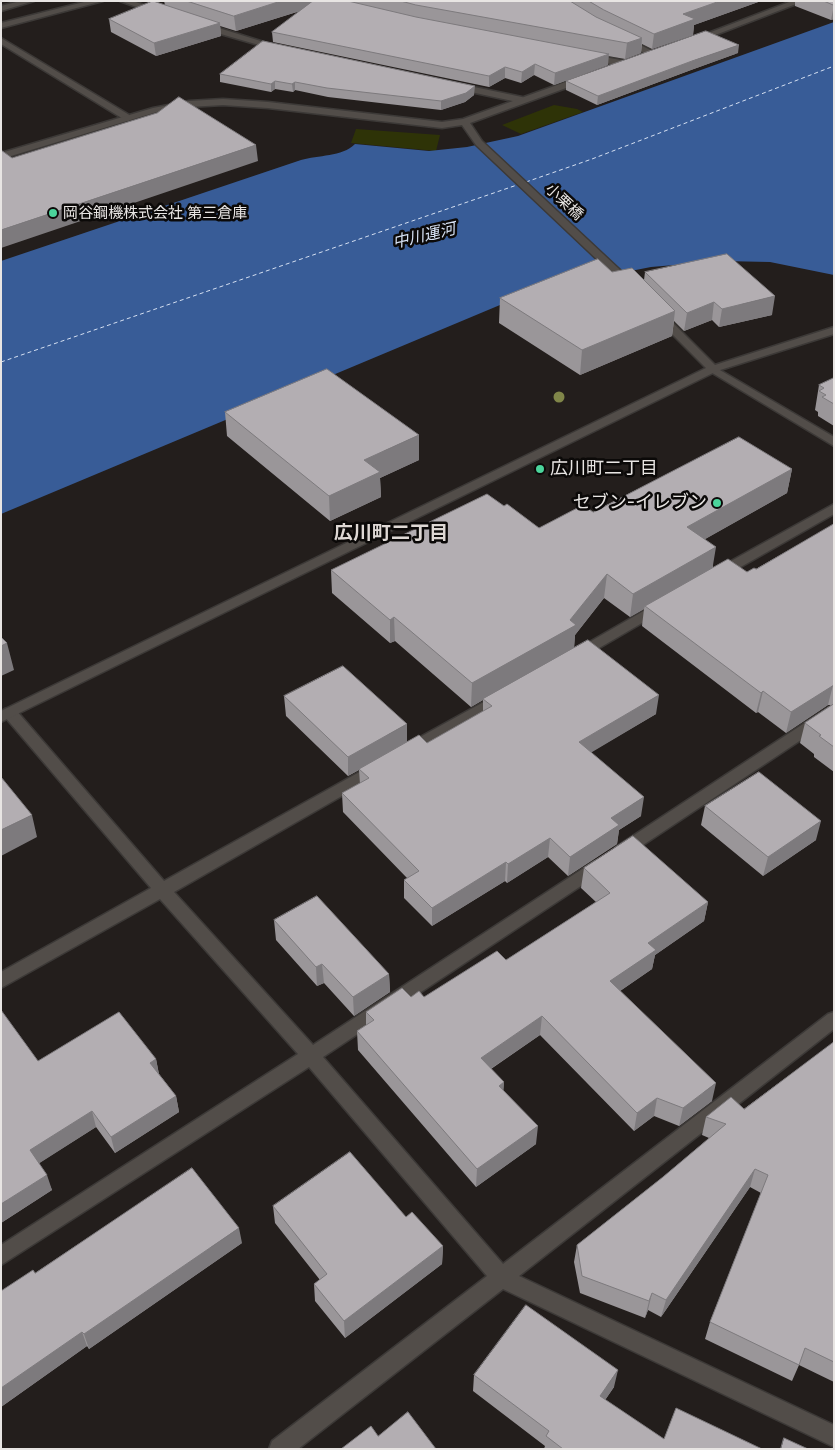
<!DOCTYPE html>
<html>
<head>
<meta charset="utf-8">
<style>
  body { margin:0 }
  #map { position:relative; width:835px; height:1450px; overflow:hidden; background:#231e1c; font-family:Inter,sans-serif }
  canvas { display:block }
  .frame { position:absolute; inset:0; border:2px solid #e8e5e3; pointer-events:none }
</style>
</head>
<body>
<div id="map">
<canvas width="835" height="1450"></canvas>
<div class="frame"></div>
</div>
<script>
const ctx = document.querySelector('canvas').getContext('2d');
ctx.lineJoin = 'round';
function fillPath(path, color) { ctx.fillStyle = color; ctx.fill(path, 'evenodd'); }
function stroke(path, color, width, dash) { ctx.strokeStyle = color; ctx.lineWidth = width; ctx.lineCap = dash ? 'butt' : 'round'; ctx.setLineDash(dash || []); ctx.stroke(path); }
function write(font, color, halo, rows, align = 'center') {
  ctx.font = font + ' Inter,"Noto Sans JP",sans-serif'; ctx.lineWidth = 5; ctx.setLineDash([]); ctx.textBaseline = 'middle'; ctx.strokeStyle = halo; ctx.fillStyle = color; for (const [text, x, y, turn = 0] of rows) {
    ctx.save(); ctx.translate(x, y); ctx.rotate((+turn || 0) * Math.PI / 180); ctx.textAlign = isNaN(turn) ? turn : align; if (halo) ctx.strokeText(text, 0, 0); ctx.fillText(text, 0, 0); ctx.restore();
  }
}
fillPath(new Path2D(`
  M554,105L577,109L583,112L521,134L502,125Z
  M356,129L440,135L436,151L351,143Z`), '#2e3307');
fillPath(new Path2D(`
  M834,22V275L770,262L722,261L651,267L595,278L574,274L1,514V261L301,160C318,155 342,157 355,144L429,151L467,147L518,136Z`), '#385c97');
stroke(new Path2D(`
  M526,182L592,159L834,66
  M1,362L517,185`), '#d5e0f2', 1, [4, 3]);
const service = new Path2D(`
  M588,54L626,61L630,64L626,67L585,59V55Z`);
const minor = new Path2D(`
  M120,1H133L163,12L156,14Z
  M200,24H206L283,48L276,50L200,28Z
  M1,38L131,116L133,118L128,121L125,120L1,44Z
  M621,38H627L658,54L651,56L621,42Z
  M455,83L522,97L527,100L522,103L452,88V84Z
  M713,366L834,437V446L709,371L707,369Z
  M834,504V514L723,577H713L711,574L713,571Z
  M661,601L666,603L668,606L666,609L582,658H572L570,655L572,652Z
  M500,693L505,694L507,698L505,702L412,755L407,756L402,755L399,751L402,747Z
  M834,706V718L628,855L622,857L616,855L614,851L616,847L829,707Z
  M10,708L15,709L164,881L372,765L377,763L382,765L385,769L382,773L174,892L313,1045L593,862L599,860L605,862L607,866L605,870L323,1057L503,1264L828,1014L834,1012V1029L519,1276L834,1425V1447L503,1289L298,1449H269L272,1441L487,1276L309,1067L1,1265V1245L298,1054L160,899L1,988V972L151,888L5,717L3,713L5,709Z`);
const tertiary = new Path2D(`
  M20,1H34L1,11V6Z
  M88,1H103L1,28V23Z
  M792,1H804L697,42L690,40Z
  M585,75L589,78L588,80L470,123L482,141L633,282L634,284L633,286H625L476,145L462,125L442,128L268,108L223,105L189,107L157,112L1,159V153L153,108L189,101L223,99L268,102L442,122L463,119Z
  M659,312L663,313L715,365L834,327V334L717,371L1,722V711L706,368L653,315L655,313Z`);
stroke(service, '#3c3937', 3);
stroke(minor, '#3c3937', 3);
stroke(tertiary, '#3c3937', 3);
fillPath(service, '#524d49');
fillPath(minor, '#524d49');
fillPath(tertiary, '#524d49');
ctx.fillStyle = '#808649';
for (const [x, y] of [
  [559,397]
]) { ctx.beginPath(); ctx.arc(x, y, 5.5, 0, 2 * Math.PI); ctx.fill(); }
fillPath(new Path2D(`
  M164,1H761L694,25L693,35L652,49L642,44L641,53L625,59L608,56V65L554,85L534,75L521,83L505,78L489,87L273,42L272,32L300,11L236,31L220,26L221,36L156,56L111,32L109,19L165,5Z
  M795,1H834V19L831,20L795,6Z
  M738,53L691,70L597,105L566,90V81Z
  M220,74L474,95L465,102L441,110L328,97L295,90L293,92L275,89L271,92L220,82Z
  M612,272L644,280L645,272L772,315L719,327L712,320L684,331L674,321L672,336L580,375L499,323L500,298Z
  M834,378V426L818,416V412L815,410L819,385Z
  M225,412L419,460L380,478L381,497L330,521L227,436Z
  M792,469L787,493L705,539L713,567L747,572L756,569L834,524V772L814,757V754L800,743L805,723L831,705H828L786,733L758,712L756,713L642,626L644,609L630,617L604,598L575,635L574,647L656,714L591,752L641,816L619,830L617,844L568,876L548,857L507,883L505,881L432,926L404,898V880L407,878L343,812L342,793L360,784L359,770L348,776L286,716L284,696L407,742L427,743L483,712V700L471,707L395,641L390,643L332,593L331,570L504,506L539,528L593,512Z
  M705,806L816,840L763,876L701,825Z
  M584,868L708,902L704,921L655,955L652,969L620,991L712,1101L679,1126L654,1116L634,1131L540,1035L491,1069L504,1082L503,1090L536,1144L476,1187L358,1050L357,1031L366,1025V1012L411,997H424L506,960L596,902L581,888Z
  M274,920L389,974L390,992L354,1016L324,983L317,986L276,940Z
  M834,1042V1382L799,1365L792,1381L705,1339L710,1322L761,1193L750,1187L661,1317L648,1310L645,1318L580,1293L574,1262L577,1245L663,1177L709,1138L702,1135L706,1117L744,1109Z
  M156,1059L159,1074L176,1096L179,1112L115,1153L96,1127L39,1163L52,1190L1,1223L38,1061Z
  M273,1206L406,1217L443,1246L442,1264L345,1338L315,1301L314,1284L320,1280L275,1223Z
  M242,1243L89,1349L87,1346L1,1407V1291L35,1273Z
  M474,1375L614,1387L605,1400L664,1439L762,1449H544L545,1446L473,1391Z`), '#9a9699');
fillPath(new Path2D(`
  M281,1H318L319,5L236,31L234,16Z
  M720,1H761L694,25L693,35L652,49L654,34L683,14Z
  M834,5V19L831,20Z
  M220,23L221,36L156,56L154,43Z
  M642,38L641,53L625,59L627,43Z
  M739,45L738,53L691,70L597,105L598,96L692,61Z
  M609,54L608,65L554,85L555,73Z
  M535,64L534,75L521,83L522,72Z
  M505,67V78L489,87V76Z
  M275,81V89L271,92V84Z
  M295,82V90L293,92L292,84Z
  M475,86L474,95L465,102L441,110V101Z
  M256,145L258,161L1,248V230Z
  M775,296L772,315L719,327L722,309Z
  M714,302L712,320L684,331L687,313Z
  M675,311L672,336L580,375L582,350Z
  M419,435V460L380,478L381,497L330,521L329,496L364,460Z
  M792,469L787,493L684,551L687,527Z
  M716,547L712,571L645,606L644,609L630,617L633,594Z
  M607,574L604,598L575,635L574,649L483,699V700L471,707L472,683L570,620Z
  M394,617L395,641L390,643V620Z
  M7,643L14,670L1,676V646Z
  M833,685L828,705L786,733L791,712Z
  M763,691L758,712L756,713L761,693Z
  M659,695L656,714L577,761L579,742Z
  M407,724V743L348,776V757Z
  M644,797L641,816L619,830L617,844L568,876L570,857L611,818Z
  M32,815L37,837L1,856V830Z
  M821,821L816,840L763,876L768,857Z
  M550,838L548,857L507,883L508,864Z
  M506,862L505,881L432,926V908Z
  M708,902L704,921L655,955L652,969L607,1000L610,981L648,943Z
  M322,964L324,983L317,986L316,967Z
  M389,974L390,992L354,1016L353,997Z
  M542,1016L540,1035L480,1076L481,1058Z
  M156,1059L159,1075L150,1063Z
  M504,1082L503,1101L499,1086Z
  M716,1083L712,1101L679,1126L683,1108Z
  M176,1096L179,1112L115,1153L111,1137Z
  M657,1098L654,1116L634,1131L637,1113Z
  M92,1111L96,1127L35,1166L30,1150Z
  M538,1126L536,1144L476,1187L477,1169Z
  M755,1169L750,1187L661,1317L666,1300Z
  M47,1175L52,1190L1,1223V1204Z
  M239,1228L242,1243L89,1349L84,1334Z
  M443,1246L442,1264L345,1338L344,1321Z
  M652,1293L648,1310L645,1318L649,1301Z
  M82,1332L87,1346L1,1407V1388Z
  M618,1370L614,1387L597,1412L600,1396Z`), '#7d7a7d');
const building = new Path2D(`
  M153,1L220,23L154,43L109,19Z
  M187,1H281L234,16Z
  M313,1H348L416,17L609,54L555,73L535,64L522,72L505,67L489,76L272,32Z
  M401,1H570L596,17L642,38L627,43L416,5Z
  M589,1H720L683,14L695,19L654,34L604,10Z
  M824,1H834V5Z
  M706,31L739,45L692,61L598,96L566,81Z
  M263,41L475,86L466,93L441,101L327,88L295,82L292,84L275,81L271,84L220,74Z
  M179,97L256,145L1,230V150L12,158L157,113Z
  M727,254L775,296L722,309L714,302L687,313L645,272Z
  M598,259L612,272L632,268L675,311L582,350L500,298Z
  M327,369L419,435L364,460L380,472L329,496L225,412Z
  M834,378V404L822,397L826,395L819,391L824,388L819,385Z
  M739,437L792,469L687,527L716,547L633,594L607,574L570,620L576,625L472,683L394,617L390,620L331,570L487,494L504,506L507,504L539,528L583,505L593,512Z
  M834,524V685L791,712L763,691L761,693L645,606L728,559L747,572L754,568L756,569Z
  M1,637L7,643L1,646Z
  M588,640L659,695L579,742L644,797L611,818L619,825L570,857L550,838L508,864L506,862L432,908L404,880L419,871L342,793L369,778L359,769L419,735L427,743L492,706L483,699Z
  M343,666L407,724L348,757L284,696Z
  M834,704V747L819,736L821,735L805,723Z
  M759,772L821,821L768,857L705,806Z
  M1,777L32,815L1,830Z
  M633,836L708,902L648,943L656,950L610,981L716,1083L683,1108L657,1098L637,1113L542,1016L481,1058L504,1082L499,1086L538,1126L477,1169L357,1031L374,1020L366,1012L402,988L411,997L419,991L424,997L497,951L506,960L610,893L584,868Z
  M317,896L389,974L353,997L322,964L316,967L274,920Z
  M1,1010L38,1061L119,1012L156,1059L150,1063L176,1096L111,1137L92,1111L30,1150L47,1175L1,1204Z
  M834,1042V1362L805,1348L799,1365L710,1322L768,1175L755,1169L666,1300L652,1293L649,1301L582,1276L577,1245L663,1177L726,1124L706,1117L731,1097L744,1109Z
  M350,1152L406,1217L412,1212L443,1246L344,1321L314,1284L327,1274L273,1206Z
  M192,1168L239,1228L84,1334L82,1332L1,1388V1291L33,1270L35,1273Z
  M526,1305L618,1370L600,1396L664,1439L676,1408L762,1449H563L546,1436L549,1431L474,1375Z
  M408,1412L436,1449H341L371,1426L378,1436Z
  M784,1438L808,1449H781Z`);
fillPath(building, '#b3aeb2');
stroke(building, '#7d7a7d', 1);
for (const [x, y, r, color] of [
  [53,213,5,"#4bd49b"],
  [540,469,5,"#4bd49b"],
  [717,503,5,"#4bd49b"]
]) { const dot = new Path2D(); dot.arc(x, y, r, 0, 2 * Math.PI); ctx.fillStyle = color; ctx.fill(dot); stroke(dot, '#0b0908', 2); }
write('15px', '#e8e5e3', '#0b0908', [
  ["小栗橋",564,202,43]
]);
write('15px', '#e8e5e3', '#0b0908', [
  ["岡谷鋼機株式会社 第三倉庫",63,213]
], 'left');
write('italic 16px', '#d5e0f2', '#0b0908', [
  ["中川運河",424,236,-13]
]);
write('18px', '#e8e5e3', '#0b0908', [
  ["広川町二丁目",550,469],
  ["セブン-イレブン",707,503,"right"]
], 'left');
write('bold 19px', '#ded8d4', '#0b0908', [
  ["広川町二丁目",391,533]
]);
</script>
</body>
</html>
